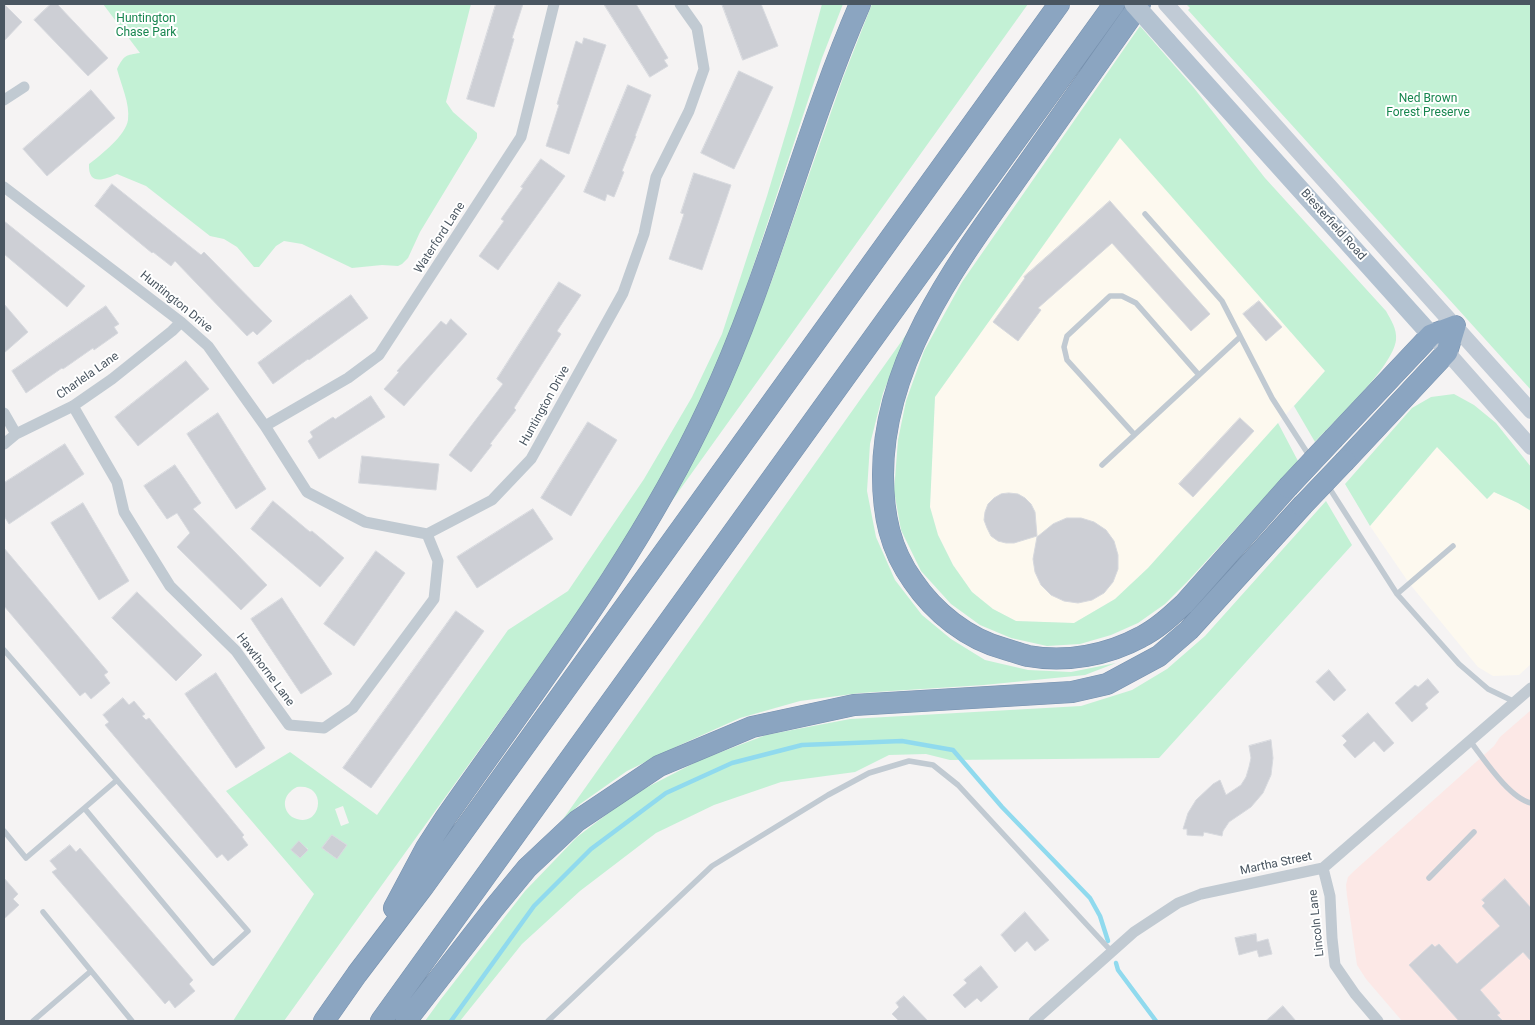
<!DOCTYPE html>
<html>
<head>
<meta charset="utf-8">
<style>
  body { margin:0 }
  #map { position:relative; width:1535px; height:1025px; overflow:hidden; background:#f5f3f3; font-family:Roboto,sans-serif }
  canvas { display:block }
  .frame { position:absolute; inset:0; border:5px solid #4a5661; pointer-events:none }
</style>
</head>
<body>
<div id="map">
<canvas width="1535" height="1025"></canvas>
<div class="frame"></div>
</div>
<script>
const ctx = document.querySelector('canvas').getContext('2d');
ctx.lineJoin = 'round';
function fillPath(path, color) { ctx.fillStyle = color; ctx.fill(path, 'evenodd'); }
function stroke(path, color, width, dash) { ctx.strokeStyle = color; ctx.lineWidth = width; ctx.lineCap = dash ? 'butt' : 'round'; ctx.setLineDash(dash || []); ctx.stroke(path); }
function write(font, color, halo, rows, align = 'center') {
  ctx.font = font + ' Roboto,sans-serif'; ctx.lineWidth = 4; ctx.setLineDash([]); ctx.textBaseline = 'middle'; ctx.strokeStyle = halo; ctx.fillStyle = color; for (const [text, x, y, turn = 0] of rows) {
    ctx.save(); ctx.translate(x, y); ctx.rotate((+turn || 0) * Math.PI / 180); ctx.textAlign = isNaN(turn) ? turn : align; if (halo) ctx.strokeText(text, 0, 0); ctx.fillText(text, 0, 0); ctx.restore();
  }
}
fillPath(new Path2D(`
  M1120,137L1325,371L1148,568L1115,599L1074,623L1016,621L993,609L972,592L953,565L938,535L930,507L935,397Z
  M1437,447L1487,499L1494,492L1518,503L1531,511V664L1519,675L1493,676L1478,667L1409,583L1370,526Z`), '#fdf9ef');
fillPath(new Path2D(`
  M1531,710V1021H1402L1366,979L1357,965L1347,896L1346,885L1348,877L1354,871L1494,746L1500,737Z`), '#fce8e6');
fillPath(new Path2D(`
  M103,4H471L446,102L453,112L477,133V138L420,232L408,258L402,264L398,266L382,265L352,268L302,244L284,241L276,246L259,267H254L237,247L224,239L210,236L146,186L117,174C104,180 88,186 89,164C101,155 126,135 128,120C130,103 121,85 117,69C124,55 126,55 140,53Z
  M822,4H843L822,58L746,288L725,345L699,404L670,462L635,524L562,635L284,1021H233L314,894L226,791L290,752L377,815L508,630L568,591L644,479L692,397L722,334L767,196L794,106ZM297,787C328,783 322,827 297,819C293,818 290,816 288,813C281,802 287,792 297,787ZM343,806L349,823L341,826L335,809ZM332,835L347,845L337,859L322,848ZM299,842L308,849L300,858L292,850Z
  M872,4H1028L661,516L744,352L772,280L843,78Z
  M1186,4H1531V390L1188,10L1190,8Z
  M1140,26L1194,88L1265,178L1386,311C1391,320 1397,329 1396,340C1393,367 1335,420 1315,442L1294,406L1325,371L1120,138L935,397L930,507L938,535L953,565L972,592L993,609L1016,621L1074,623L1115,599L1148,568L1278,423L1298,461L1187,582L1165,604L1138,623L1111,635L1080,644L1047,646L1011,638L980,625L951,604L921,571L901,530L894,491L898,440L906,401L924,351L962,282Z
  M908,332L883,393L870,444L867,491L876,537L895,580L922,615L951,639L985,660L1028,670L1071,672L1116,663L1085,675L984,685L860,693L800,701L740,718L680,745L627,771L580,804L561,822Z
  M1454,394L1474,405L1496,423L1531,467V511L1518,503L1494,492L1487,499L1437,447L1370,526L1345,484L1412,408L1431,397Z
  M1326,501L1352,545L1159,758L950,760L926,754L889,755L855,772L781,782L714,805L656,833L580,891L522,944L460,1021H425L441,999L525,891L577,837L632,795L700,760L766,735L850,719L1081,706L1132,690L1167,669L1205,636Z`), '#c3f1d5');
stroke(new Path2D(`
  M1116,963L1118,970L1156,1021
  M451,1021L534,906L591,849L666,793L732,763L802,745L902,741L953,750L1002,807L1090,898L1100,916L1108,941`), '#90daee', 4.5);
const building = new Path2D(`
  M4,4L22,22L4,41Z
  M51,4H57L108,58L88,76L34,20Z
  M496,4H523L512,38L514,39L494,107L467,99Z
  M604,4H636L668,58L664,60L668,66L650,77Z
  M722,4H761L778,46L743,60Z
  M584,38L606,45L569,154L546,146L559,105L557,104L576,41L582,44Z
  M739,71L773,87L734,169L701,153Z
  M628,85L651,95L635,136H636L622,171L624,172L614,197L607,194L605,201L584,192Z
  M91,90L115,118L47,176L23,149Z
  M541,159L565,176L498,270L479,256L504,221L501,219L523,188L521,187Z
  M694,173L731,185L702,270L669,259L684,214L681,213Z
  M112,184L201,255L204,252L272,321L257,335L253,331L247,336L175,261L171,266L153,252L152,253L95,206Z
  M1110,201L1210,314L1191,331L1112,243L1038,308L1041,310L1018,341L993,322L1025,278L1024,277Z
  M4,221L85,286L67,307L4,254Z
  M559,282L581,295L557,331L561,334L514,408L516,410L490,444L492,445L471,472L449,455L503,384L497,379Z
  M351,295L368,318L309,360L308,359L273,384L258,363Z
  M1259,301L1282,327L1266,341L1243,314Z
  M4,304L28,332L4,353Z
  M106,306L119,324L114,327L118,333L94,350L93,348L63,369L62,368L26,393L12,371Z
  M451,319L467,334L404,406L384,389L399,372L397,371L441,321L446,325Z
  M186,361L209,389L138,446L115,417Z
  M371,396L385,417L319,459L308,441L313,437L310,432L333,417L335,419Z
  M218,413L266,489L236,509L187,434Z
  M1240,418L1254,431L1193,497L1179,484Z
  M588,422L617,440L571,516L541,498Z
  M65,444L84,474L9,524L4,516V483Z
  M362,456L439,464L436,490L359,483Z
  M175,465L201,503L193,509L267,585L241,610L177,547L190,533L177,513L167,519L144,486Z
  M1009,493L1018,494L1025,498L1031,504L1035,512L1037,536L1014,543H1006L998,541L991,536L987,528L984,520L985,512L988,504L994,498L1001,494Z
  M273,501L310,532L312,531L344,558L320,587L251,529Z
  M83,503L129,581L99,600L51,523Z
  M533,509L553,539L477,588L457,557Z
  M1067,518H1081L1094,522L1106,530L1114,541L1118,555V569L1113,582L1104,593L1092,600L1078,603L1064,601L1051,595L1041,585L1035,572L1033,559L1037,537L1053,524Z
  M4,548L108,672L104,675L110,683L91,699L85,692L80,696L4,606Z
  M376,551L405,573L354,646L324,624Z
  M137,592L202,655L176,681L112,618Z
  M282,598L332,674L301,694L251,619Z
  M456,611L484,631L371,788L343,768Z
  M1329,670L1346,690L1334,701L1316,682Z
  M216,673L265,748L236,768L185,694Z
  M1428,679L1439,692L1425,704L1428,708L1412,722L1395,703L1415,685L1418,687Z
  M123,698L129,705L134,701L145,714L142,716L146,720L149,718L244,835L242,837L248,845L228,861L222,854L217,858L105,725L109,722L103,715Z
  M1368,713L1394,743L1384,752L1374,741L1355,758L1343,745L1347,741L1342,736Z
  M1271,740L1273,758L1271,775L1263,793L1251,807L1229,822L1223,831L1222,836L1204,832L1203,836L1187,835V829H1183L1188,813L1196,800L1213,784L1220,780L1226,795L1241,785L1246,777L1249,767L1251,758L1249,746Z
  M332,835L347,845L337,859L322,848Z
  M299,841L308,850L300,858L291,850Z
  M70,845L76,852L80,848L193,980L189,984L195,991L175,1008L169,1000L165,1004L52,872L57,869L50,861Z
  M4,878L18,894L13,899L19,905L4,919Z
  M1505,879L1531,908V961L1523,952L1480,990L1500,1013L1497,1015L1503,1021H1459L1409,965L1432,944L1435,947L1439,944L1457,964L1500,926L1482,906L1485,903L1482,900Z
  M1025,912L1049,940L1035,951L1027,941L1015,952L1001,935Z
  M1256,934L1257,942L1268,939L1272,954L1259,957L1257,950L1239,955L1235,938Z
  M981,966L998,987L981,1002L977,998L965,1008L953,995L967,983L964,980Z
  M904,996L928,1021H899L892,1014L899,1007L896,1003Z
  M1283,1006L1296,1021H1266Z`);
fillPath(building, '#cdcfd5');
stroke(building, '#d7d9de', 1);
const highway = new Path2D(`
  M1140,4C1103,57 1065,110 1028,163C963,255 883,357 883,475C883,515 890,549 913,581C934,612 967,639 1005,649C1012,651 1020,654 1028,656C1066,663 1108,655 1141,637C1157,629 1171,616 1184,604L1288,487
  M1334,438L1431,335L1455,326
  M1345,461L1447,352L1455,326
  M394,908L426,848L446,817C539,684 640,554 709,406C770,276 803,135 860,4
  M324,1021L357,974L423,887L1059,4
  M381,1021L1114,4
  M406,1021L494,908L527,868L577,821L659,766L752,727L854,705L1072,692L1107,684L1159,656L1189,630L1302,506`);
stroke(highway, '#7690ad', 22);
stroke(new Path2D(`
  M1145,214L1222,301L1272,398L1310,457
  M1134,434L1067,360L1064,347L1067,336L1110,296H1122L1136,303L1199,375
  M1102,465L1240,337
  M1328,486L1397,594L1459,664L1488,689L1515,702
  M1397,594L1453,546
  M4,650L248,931L213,963L85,809
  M1470,741C1484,759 1509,798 1531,803
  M4,831L26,858L117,780
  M1429,878L1474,832
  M43,912L132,1021
  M33,1021L91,971
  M548,1021L712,866L828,795L869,773L909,761L933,765L958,785L1112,952`), '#c1cad2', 5.5);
stroke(new Path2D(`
  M4,100L24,87
  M4,187L181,322L208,346L265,426L307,492L365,522L427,534L492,500L531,459L623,293L644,234L656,177L689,111L704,69L697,28L680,4
  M73,406L117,482L124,512L170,586L236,651L289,725L324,728L353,708L434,599L438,561L427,534
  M4,413L16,434
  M265,426L348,378L379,355L521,137L554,4
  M4,444L16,434L73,406L112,379L172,331L181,322
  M1323,868L1330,896L1332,938L1335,965L1355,994L1378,1021
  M1034,1021L1134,932L1178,903L1201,894L1323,868L1531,688`), '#c1cad2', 11);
stroke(new Path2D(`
  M1166,4L1531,411
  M1440,344L1531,447`), '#c1cbd6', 16);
stroke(new Path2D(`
  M1167,41L1431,335`), '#b3c2d1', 19);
stroke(highway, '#8ba5c1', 21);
const highwayBridge = new Path2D(`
  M1288,487L1334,438
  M1302,506L1345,461`);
stroke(highwayBridge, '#7690ad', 22, []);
stroke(new Path2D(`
  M1134,4L1167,41`), '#b3c2d1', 19);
stroke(highwayBridge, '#8ba5c1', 21);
write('12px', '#17864f', '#fff', [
  ["Huntington",146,19],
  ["Chase Park",146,33],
  ["Ned Brown",1428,99],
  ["Forest Preserve",1428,113]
]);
write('12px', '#4a5661', '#fff', [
  ["Biesterfield Road",1333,225,48],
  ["Waterford Lane",440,238,-57],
  ["Huntington Drive",176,302,39],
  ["Charlela Lane",88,376,-35],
  ["Huntington Drive",545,406,-61],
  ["Hawthorne Lane",265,670,53],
  ["Martha Street",1276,864,-12],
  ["Lincoln Lane",1317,923,-96]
]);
</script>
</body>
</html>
